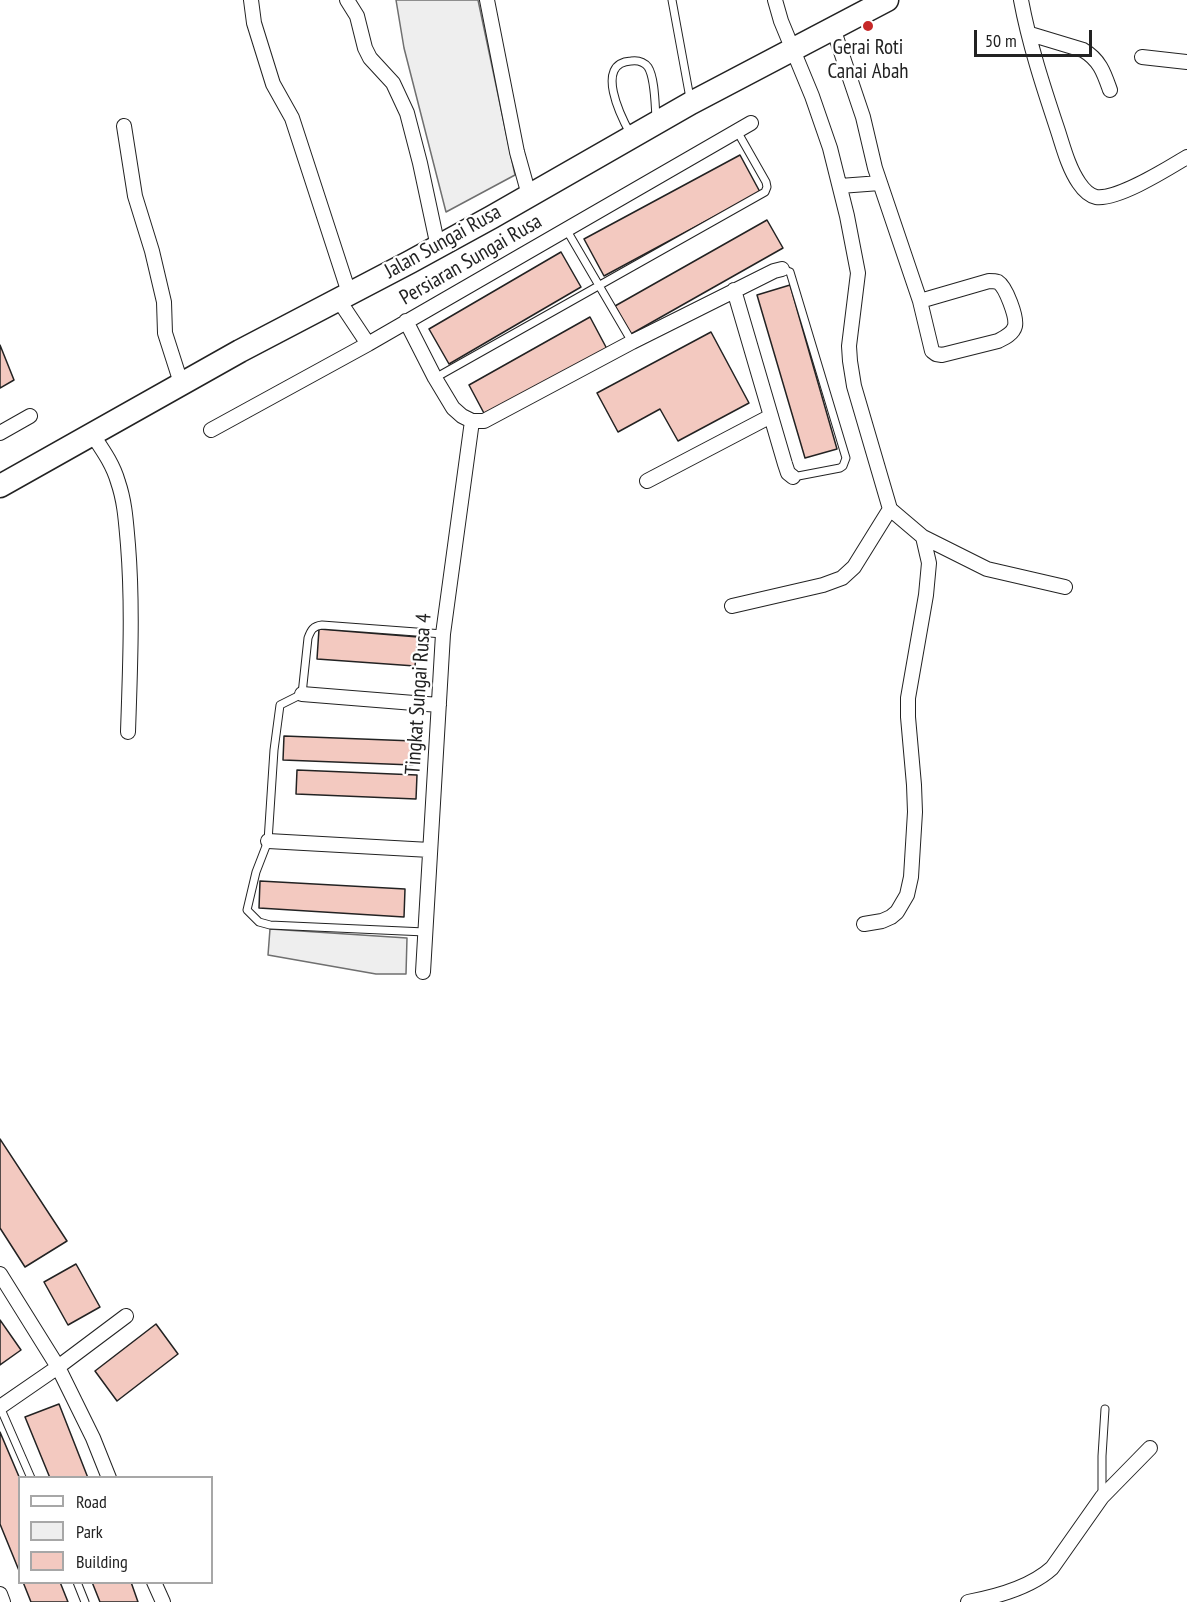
<!DOCTYPE html>
<html>
<head>
<meta charset="utf-8">
<style>
  body { margin:0 }
  #map { position:relative; width:1187px; height:1602px; overflow:hidden; background:#fff; font-family:"PT Sans Narrow",sans-serif }
  canvas { display:block }
  .legend { position:absolute; left:18px; top:1476px; width:195px; height:108px; box-sizing:border-box; background:#fff; border:2px solid #a7a7a7; margin:0; padding:8px 10px; list-style:none; font-size:18px; color:#222 }
  .legend li { display:flex; align-items:center; gap:12px; height:30px }
  .legend b { width:30px; border:2px solid #a7a7a7 }
  .scale { position:absolute; left:974px; top:30px; width:118px; height:27px; box-sizing:border-box; border:3px solid #222; border-top:0; padding-left:8px; font-size:18px; line-height:21px; white-space:nowrap; color:#222; -webkit-text-stroke:4px #fff; paint-order:stroke }
</style>
</head>
<body>
<div id="map">
<canvas width="1187" height="1602"></canvas>
<ul class="legend">
<li><b style="height:8px;background:#fff"></b>Road</li>
<li><b style="height:16px;background:#eee"></b>Park</li>
<li><b style="height:16px;background:#f3c9c0"></b>Building</li>
</ul>
<div class="scale">50 m</div>
</div>
<script>
const ctx = document.querySelector('canvas').getContext('2d');
ctx.lineJoin = 'round';
function fillPath(path, color) { ctx.fillStyle = color; ctx.fill(path, 'evenodd'); }
function stroke(path, color, width, dash) { ctx.strokeStyle = color; ctx.lineWidth = width; ctx.lineCap = dash ? 'butt' : 'round'; ctx.setLineDash(dash || []); ctx.stroke(path); }
function write(font, color, halo, rows, align = 'center') {
  ctx.font = font + ' "PT Sans Narrow",sans-serif'; ctx.lineWidth = 4.5; ctx.setLineDash([]); ctx.textBaseline = 'middle'; ctx.strokeStyle = halo; ctx.fillStyle = color; for (const [text, x, y, turn = 0] of rows) {
    ctx.save(); ctx.translate(x, y); ctx.rotate((+turn || 0) * Math.PI / 180); ctx.textAlign = isNaN(turn) ? turn : align; if (halo) ctx.strokeText(text, 0, 0); ctx.fillText(text, 0, 0); ctx.restore();
  }
}
const green = new Path2D(`
  M396,0H478L515,175L446,212L404,48Z
  M270,929L407,938L406,974H376L268,955Z`);
fillPath(green, '#eee');
stroke(green, '#6f6f6f', 1.5);
const building = new Path2D(`
  M740,155L760,192L604,276L584,239Z
  M767,220L783,248L631,334L615,306Z
  M561,252L581,287L449,364L429,329Z
  M790,285L837,449L805,458L757,295Z
  M590,317L607,349L486,417L469,385Z
  M711,332L749,403L678,441L660,409L618,432L597,393Z
  M0,345L14,380L0,388Z
  M319,629L418,637L415,666L317,659Z
  M284,736L414,741L413,765L283,760Z
  M297,770L417,775L416,799L296,794Z
  M260,881L405,889L404,917L259,908Z
  M0,1139L67,1241L25,1267L0,1228Z
  M76,1264L100,1307L68,1325L44,1282Z
  M0,1320L21,1350L0,1365Z
  M156,1324L178,1354L117,1401L95,1371Z
  M59,1404L88,1478H50L25,1417Z
  M0,1432L20,1479V1573L0,1524Z
  M23,1582H60L68,1602H31Z
  M92,1582H131L138,1602H100Z`);
fillPath(building, '#f3c9c0');
stroke(building, '#222', 1.5);
const lane = new Path2D(`
  M672,0L690,98
  M631,135C621,117 594,63 631,61C638,60 644,62 648,67C655,78 655,104 656,118
  M566,229L632,342
  M782,269L790,272L846,458L843,466L840,468L793,477
  M435,378L765,192L767,187L766,182L737,131
  M425,932L270,925L259,922L247,910L256,872L268,841L274,750L280,705L302,694L308,638C311,630 313,626 322,625L443,634
  M0,1407L31,1478
  M1102,1495V1456L1105,1409
  M77,1582L85,1602`);
const street = new Path2D(`
  M251,0L254,23L273,84L292,118L349,293
  M347,0L357,16L365,48L370,58L393,83L407,113L420,163L438,247
  M487,0L517,152L529,195
  M775,0L781,21L812,96L830,148L847,216L858,273L849,346L850,361L854,386L890,509L923,537L929,563L926,595L908,698V717L914,785L915,812L911,877L907,895L897,912L891,917L882,921L864,924
  M1021,0C1029,43 1043,86 1057,128C1063,146 1068,167 1079,183C1083,189 1088,195 1096,197C1118,200 1167,169 1187,157
  M833,28L863,117L875,168L920,301L932,351L936,354L942,355L998,341C1004,338 1013,334 1015,326C1017,317 1006,287 998,282C995,281 992,281 989,281L920,301
  M1030,34L1083,50C1100,60 1104,73 1110,90
  M1142,57L1187,62
  M124,126L135,196L152,251L164,302L165,333L181,383
  M840,186L880,183
  M734,290L785,464L788,473L793,477
  M338,299L368,344
  M406,321L435,378L453,408L462,416L472,421H484L632,342L774,271L782,269
  M211,430L368,344L751,123
  M0,433L30,416
  M92,434C102,449 113,464 118,482C125,502 126,523 128,545C133,607 130,670 128,732
  M647,481L771,416
  M923,537L987,569L1065,587
  M732,606L823,585L842,578L854,567L890,509
  M302,694L439,705
  M268,841L430,850
  M423,972L443,634L472,421
  M0,1274L58,1367L93,1438L109,1478
  M0,1407L58,1367L126,1316
  M154,1582L163,1602
  M0,1594L3,1602
  M968,1602C995,1597 1031,1587 1052,1568L1102,1497L1150,1448`);
const primary = new Path2D(`
  M0,486L240,351L410,262L492,217L691,103L887,0`);
stroke(lane, '#222', 9);
stroke(street, '#222', 16);
stroke(primary, '#222', 25);
stroke(lane, '#fff', 7);
stroke(street, '#fff', 14);
stroke(primary, '#fff', 22);
for (const [x, y, r, color] of [
  [868,26,6,"#c62828"]
]) { const dot = new Path2D(); dot.arc(x, y, r, 0, 2 * Math.PI); ctx.fillStyle = color; ctx.fill(dot); stroke(dot, '#fff', 2); }
write('21px', '#222', '#fff', [
  ["Gerai Roti",868,48],
  ["Canai Abah",868,72]
]);
write('21px', '#222', '#fff', [
  ["Jalan Sungai Rusa",443,242,-29],
  ["Persiaran Sungai Rusa",471,260,-30],
  ["Tingkat Sungai Rusa 4",419,694,-86]
]);
</script>
</body>
</html>
